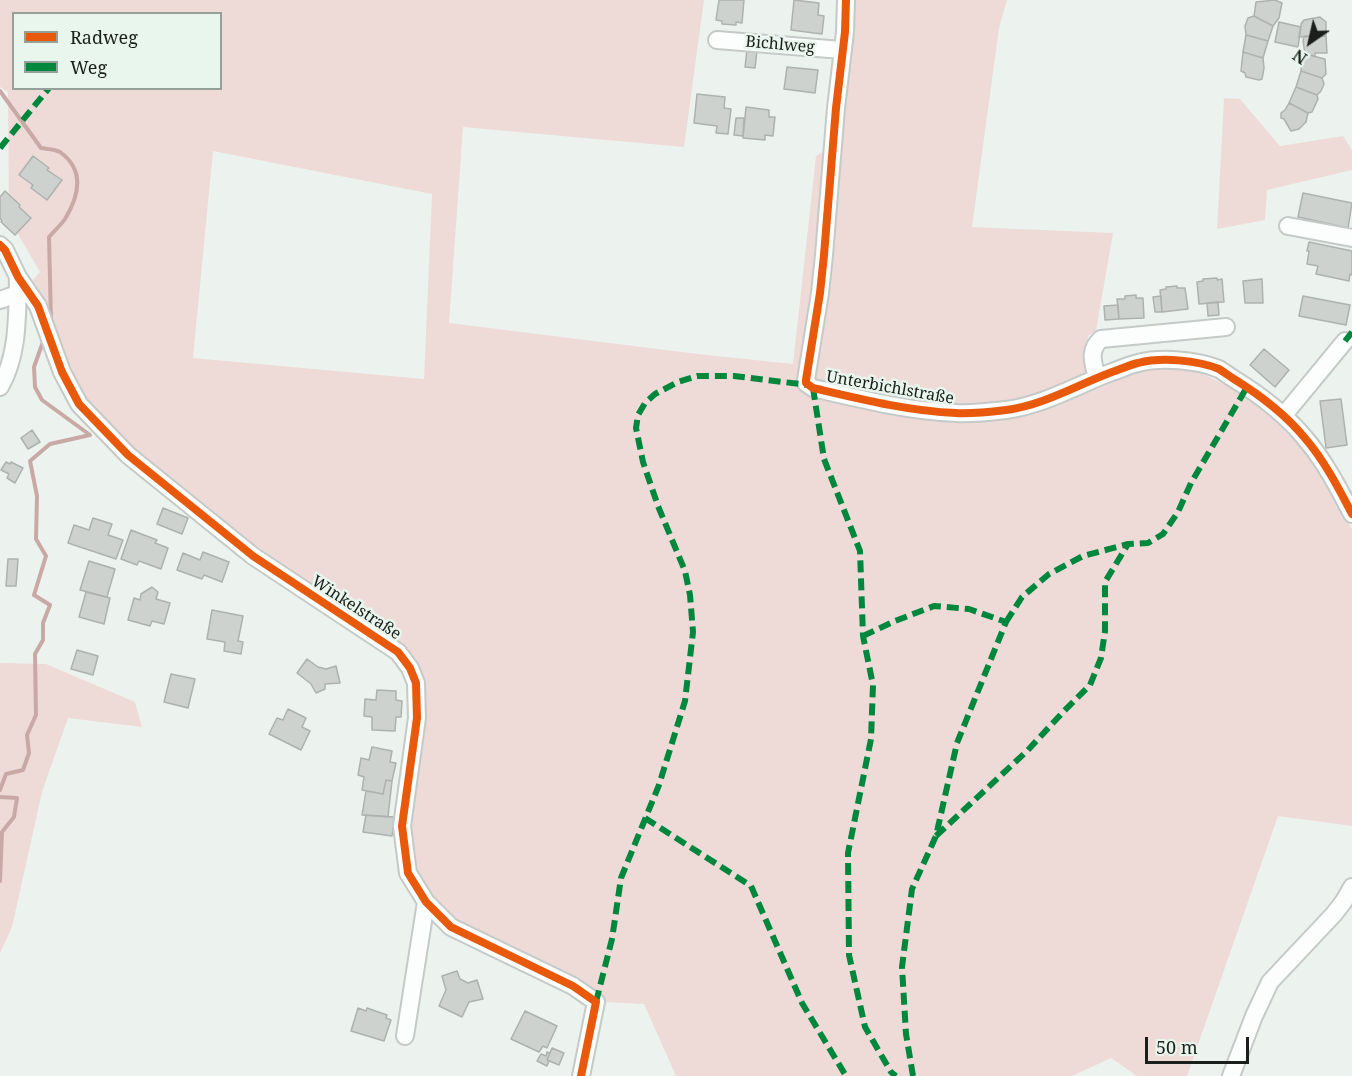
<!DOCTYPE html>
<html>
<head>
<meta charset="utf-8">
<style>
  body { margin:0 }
  #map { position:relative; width:1352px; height:1076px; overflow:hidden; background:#ecf3ef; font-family:"Noto Serif",serif }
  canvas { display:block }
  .legend { position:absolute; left:12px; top:12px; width:210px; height:78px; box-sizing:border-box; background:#e9f6ee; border:2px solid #96a09a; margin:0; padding:8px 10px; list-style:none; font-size:18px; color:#1a1f1c }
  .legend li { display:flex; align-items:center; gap:12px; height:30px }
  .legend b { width:30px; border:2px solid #96a09a }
  .north { position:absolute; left:1280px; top:12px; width:60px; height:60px; -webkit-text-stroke:4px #e9f6ee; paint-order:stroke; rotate:214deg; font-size:16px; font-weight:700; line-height:24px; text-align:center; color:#1a1f1c }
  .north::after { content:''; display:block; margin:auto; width:21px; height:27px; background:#1a1f1c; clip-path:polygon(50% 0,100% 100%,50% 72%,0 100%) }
  .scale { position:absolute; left:1145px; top:1037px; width:104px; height:27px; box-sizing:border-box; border:3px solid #1a1f1c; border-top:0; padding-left:8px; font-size:18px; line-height:21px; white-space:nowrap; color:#1a1f1c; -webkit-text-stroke:4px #e9f6ee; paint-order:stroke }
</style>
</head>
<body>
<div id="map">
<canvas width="1352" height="1076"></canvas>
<ul class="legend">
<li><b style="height:8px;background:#e8590c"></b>Radweg</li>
<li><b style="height:8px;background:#00873e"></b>Weg</li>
</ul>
<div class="north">N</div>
<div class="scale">50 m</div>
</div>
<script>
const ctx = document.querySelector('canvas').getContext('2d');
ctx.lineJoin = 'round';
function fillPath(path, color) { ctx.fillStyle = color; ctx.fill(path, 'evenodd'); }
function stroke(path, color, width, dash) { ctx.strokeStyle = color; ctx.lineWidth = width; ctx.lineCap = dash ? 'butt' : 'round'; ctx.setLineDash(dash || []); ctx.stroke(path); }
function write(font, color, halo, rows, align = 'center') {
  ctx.font = font + ' "Noto Serif",serif'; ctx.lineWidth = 5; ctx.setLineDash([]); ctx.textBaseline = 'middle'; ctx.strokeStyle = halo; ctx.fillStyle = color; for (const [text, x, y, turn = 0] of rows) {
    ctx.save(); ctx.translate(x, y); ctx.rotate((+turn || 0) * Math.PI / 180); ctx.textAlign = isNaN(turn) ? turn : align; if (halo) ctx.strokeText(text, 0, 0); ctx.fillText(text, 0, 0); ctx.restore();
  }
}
fillPath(new Path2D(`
  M0,0H704L684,147L463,127L449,323L698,354L793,364L816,156L823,152C829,101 835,51 838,0H1007L999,28L972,227L1113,233L1096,331L1088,336L1085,374L1089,389L1137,371L1167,367L1200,373L1234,388L1272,418L1306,453L1328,484L1352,529V826L1278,816L1187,1076H1137L1111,1058L1072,1076H676L644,1004L602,1002L589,985L543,964L452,918L431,900L418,877L411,858L408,829L423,717L388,638L249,541L200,503L113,432L86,400L63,361L41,293L33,280L40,272L9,219L8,92L0,87ZM14,14H220V88H14ZM213,151L432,194L424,379L193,358Z
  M1224,98L1240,99L1280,146L1343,136L1352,150V170L1267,190L1265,220L1217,229Z
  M0,663L46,664L135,702L142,727L68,718L42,792L12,927L0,953Z`), '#eedbd7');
stroke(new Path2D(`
  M0,91L41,148C47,149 55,149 60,152C85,170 79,196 65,219C61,225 54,231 49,237L51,321
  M0,790L6,774L23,770L29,753L27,735L36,715L35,654L43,640V623L50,605L34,595L46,556L36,539L37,496L30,461L50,444L90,435L42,400L35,387L34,367L44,339
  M0,797L17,798L14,817L2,832L0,881`), '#c8a9a6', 4);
const building = new Path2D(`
  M719,0H744L742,23L736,22V25L722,24V21L716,20Z
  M794,0L819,3L818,15L824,16L822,34L791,30Z
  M1275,0L1282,3L1279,18L1273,26L1254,16L1256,2Z
  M1254,16L1273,26L1268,41L1246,35L1245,26L1248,18Z
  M1320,17L1326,22V36L1299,37L1301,24L1304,20Z
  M1279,22L1301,27L1298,47L1275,42Z
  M1246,35L1268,41L1263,58L1243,52Z
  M1304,36H1326L1327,53H1315V56L1305,54L1303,41Z
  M747,50L757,51L755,68L745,67Z
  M1243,52L1263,58L1264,68L1262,79L1259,80L1246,77L1245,73L1241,71Z
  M1305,54L1325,59L1326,74L1322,78L1301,71L1302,58Z
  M787,67L818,70L815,93L784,89Z
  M1301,71L1322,78L1324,84L1321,91L1317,95L1296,87Z
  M1296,87L1317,95L1318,99L1312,112L1308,113L1289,103Z
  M697,94L725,97L724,108L731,109L728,134L716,133L717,126L694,123Z
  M1289,103L1308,113L1306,122L1299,129L1291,131L1284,119L1281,118V113L1285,110Z
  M746,107L769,110V117H775L773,136L765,135V140L743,138Z
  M736,118H744L743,136L734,135Z
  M33,156L49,168L47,170L62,180L47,200L31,188L33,185L19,175Z
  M5,191L20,205L19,207L31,218L15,235L1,222L2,221L0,218V197Z
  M1303,193L1352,203L1348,228L1298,217Z
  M1309,242L1352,251V275L1350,274L1349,281L1316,274L1318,266L1307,264L1309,251H1307Z
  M1217,278V280L1222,279L1224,302L1199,304L1197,282L1203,281V279Z
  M1262,279L1263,303H1245L1243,281Z
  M1177,286V288H1185L1188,309L1162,312L1160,290L1166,289V287Z
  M1136,295V298H1143L1144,318L1119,319L1117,299H1125V296Z
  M1161,296L1162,312H1155L1153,297Z
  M1303,296L1350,305L1346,325L1299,316Z
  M1218,302L1219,315L1208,316L1207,303Z
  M1118,305L1119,319L1105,320L1104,306Z
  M1264,349L1289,370L1275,387L1250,365Z
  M1341,399L1347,445L1326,448L1320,401Z
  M32,430L40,442L28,449L21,438Z
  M6,462L10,464L11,462L23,468L15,483L7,478L9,474L1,470Z
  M163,508L188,518L182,534L157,524Z
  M93,518L112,524L108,535L123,540L116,559L68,543L74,525L89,530Z
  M131,530L157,540L155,543L168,548L161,569L139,561L137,565L121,559Z
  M203,552L229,562L222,582L204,575L202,579L177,570L183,553L200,560Z
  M8,559H18L16,586H6Z
  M89,561L115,569L107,597L80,590Z
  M152,587L158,592L156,599L170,603L164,624L152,621L150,626L128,620L134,598L140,600L141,594Z
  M86,592L110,598L104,624L79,617Z
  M212,610L243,616L238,641L243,642L241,654L224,651L225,642L207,639Z
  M77,650L98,656L93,675L71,669Z
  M307,659L318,667L326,669L336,666L340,683L325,684V689L316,693L311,684L297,673Z
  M171,674L195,679L188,708L164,702Z
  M377,690L396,691V700L402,701L401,717H396L395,731L372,730V717L364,716L365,699L376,700Z
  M288,709L306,718L302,727L310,731L301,750L269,734L277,718L283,720Z
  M372,747L392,751L390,762L396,763L392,781L386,780L383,794L362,790L364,777L358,775L361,758L369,760Z
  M386,780L392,781L388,817L362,815L366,791L383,794Z
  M366,815L395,817L392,836L363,832Z
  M457,971L460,979L468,983L477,980L483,999L469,1002L462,1017L439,1006L446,990L442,976Z
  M358,1008L366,1011L367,1008L387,1015L386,1018L391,1020L384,1041L351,1031Z
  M525,1011L557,1026L547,1048L543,1046L539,1052L511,1039Z
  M552,1048L564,1053L559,1065L547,1060Z
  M547,1052L550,1053L547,1060L549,1061L547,1066L537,1061L541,1054L546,1056Z`);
fillPath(building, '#cdd2cf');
stroke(building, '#adb2af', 1.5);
const minor = new Path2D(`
  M846,0L845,32L836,108L824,255L820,293L806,380V383L813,388C860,399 908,411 956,413C972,414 989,412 1006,410C1044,405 1077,385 1112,372C1121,369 1129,365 1138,363C1161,357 1197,360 1219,369C1224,372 1229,376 1234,379C1260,395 1284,413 1304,437C1324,460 1338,487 1352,514
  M717,40L842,50
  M1288,226L1352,238
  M0,245L5,250L18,277L38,306L62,372L79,404L128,455L253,556L398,652L410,668L416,683L417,718L402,826L408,873L426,902L451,927L573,986L596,1002L581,1076
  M0,300L17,294
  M1097,378C1093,362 1088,351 1101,339L1226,327
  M0,387C19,354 17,314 18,277
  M1284,415L1345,341
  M405,1036L426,902
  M1231,1076L1254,1016L1270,982L1334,914L1344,901L1352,887`);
stroke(minor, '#c4cac7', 20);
stroke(minor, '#fcfdfd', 16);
stroke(new Path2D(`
  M0,148L49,88
  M1345,341L1352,332
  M813,388L824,459L860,551L863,636L873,685L871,739L848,853L849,955L865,1027L891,1072L896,1076
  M1006,622L1022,597L1049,574L1083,556L1128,544L1148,543L1163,534L1178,512L1191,483L1247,387
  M863,636L895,621L934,606L969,609L1006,622L957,743L936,836L912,889L902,967L906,1034L913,1076
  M645,818L751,886L802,1003L846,1076
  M936,836L1027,751L1064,711L1090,685L1101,658L1105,631V582L1128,544
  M596,1002L612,939L621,878L659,785L685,701L693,632L690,595L685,571L658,506L643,462L636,428L638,415L645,403L655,394L678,382L697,376H734L808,385`), '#00873e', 6, [12, 6]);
stroke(new Path2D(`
  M846,0L845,32L836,108L824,255L820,293L806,380V383L813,388C860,399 908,411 956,413C972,414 989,412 1006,410C1044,405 1077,385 1112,372C1121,369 1129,365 1138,363C1161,357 1197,360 1219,369C1224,372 1229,376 1234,379C1260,395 1284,413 1304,437C1324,460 1338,487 1352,514
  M0,245L5,250L18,277L38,306L62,372L79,404L128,455L253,556L398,652L410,668L416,683L417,718L402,826L408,873L426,902L451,927L573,986L596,1002L581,1076`), '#e8590c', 8);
write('16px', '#1a1f1c', '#e9f6ee', [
  ["Bichlweg",780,45,5],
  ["Unterbichlstraße",890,388,10],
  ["Winkelstraße",356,608,33]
]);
</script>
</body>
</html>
